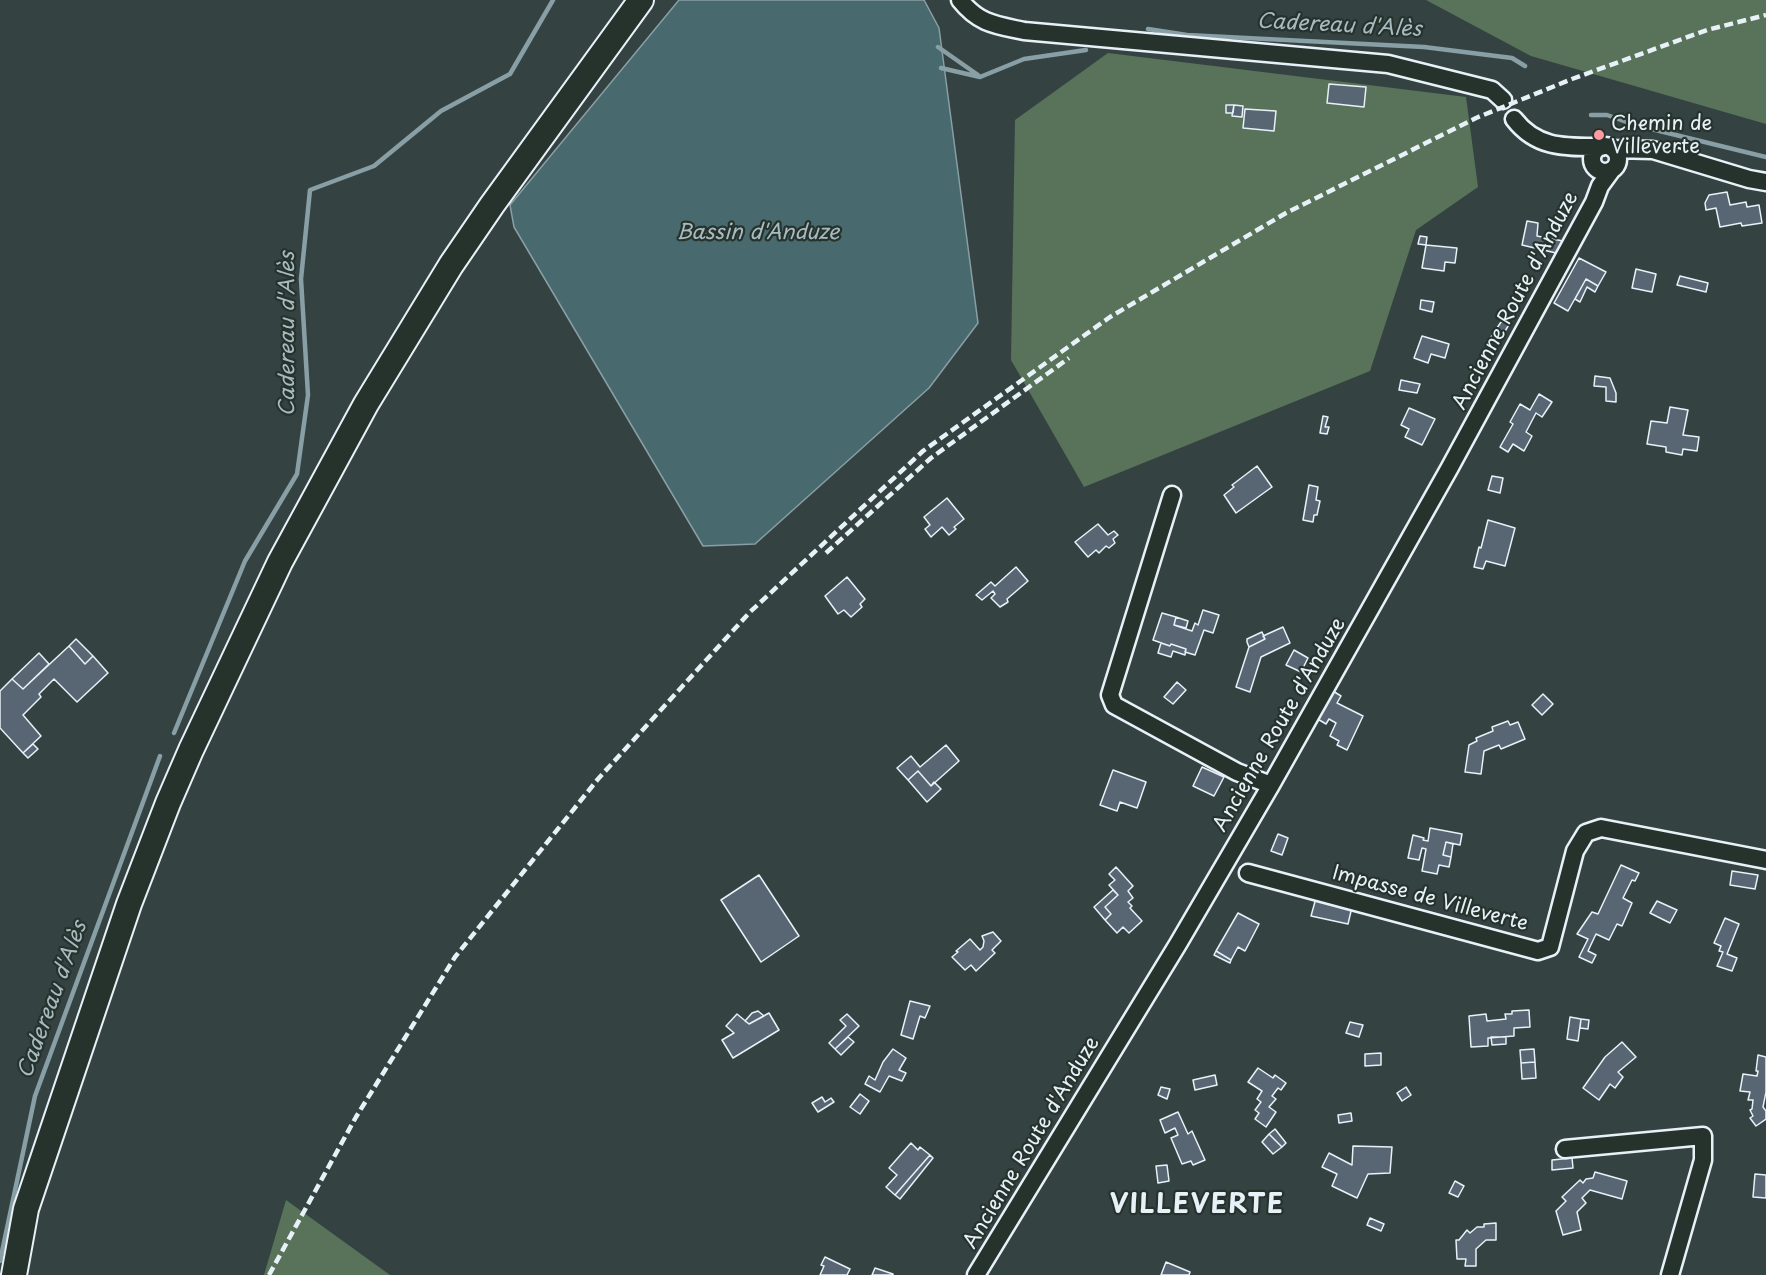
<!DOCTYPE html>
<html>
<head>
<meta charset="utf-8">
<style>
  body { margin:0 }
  canvas { display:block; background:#354242 }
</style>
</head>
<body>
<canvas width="1766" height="1275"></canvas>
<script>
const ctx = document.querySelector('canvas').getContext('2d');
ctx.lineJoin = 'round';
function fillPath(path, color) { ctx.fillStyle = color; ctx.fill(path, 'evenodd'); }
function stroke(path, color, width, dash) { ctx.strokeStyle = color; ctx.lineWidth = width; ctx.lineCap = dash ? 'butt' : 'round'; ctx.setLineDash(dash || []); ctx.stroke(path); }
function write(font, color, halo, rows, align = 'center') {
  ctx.font = font + ' "Playpen Sans",sans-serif'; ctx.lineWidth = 4.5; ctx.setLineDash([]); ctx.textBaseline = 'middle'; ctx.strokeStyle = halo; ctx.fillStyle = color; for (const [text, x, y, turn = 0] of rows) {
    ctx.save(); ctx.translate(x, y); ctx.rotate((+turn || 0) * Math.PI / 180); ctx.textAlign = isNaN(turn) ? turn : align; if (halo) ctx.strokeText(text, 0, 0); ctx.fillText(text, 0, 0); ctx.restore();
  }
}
fillPath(new Path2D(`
  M1426,0H1766V124L1531,56Z
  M1108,53L1466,97L1478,187L1416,230L1370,371L1084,487L1011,360L1015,120Z
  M286,1200L390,1275H264Z`), '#58735a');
const water = new Path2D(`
  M679,0H924L939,28L978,323L929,388L755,544L703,546L514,227L510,205Z`);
fillPath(water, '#48696e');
stroke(water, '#889fa5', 1.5);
stroke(new Path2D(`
  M1148,29L1187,35L1424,47L1512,58L1525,66
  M938,47L978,75
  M941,68L980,77L1024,59L1086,50
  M1591,115H1607L1635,125L1766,157
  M174,733L245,561L297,474L308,395L301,279L310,190L374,166L441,111L510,74L553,0
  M0,1261L35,1096L160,756`), '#889fa5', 4.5);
const building = new Path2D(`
  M1329,84L1366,87L1364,107L1327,103Z
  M1226,105H1234L1233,113H1226Z
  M1234,105L1243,106L1242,117L1232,116Z
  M1245,109L1276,111L1274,131L1243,128Z
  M1727,192L1730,205L1746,202L1747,207L1759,205L1762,223L1742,226L1741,223L1720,227L1716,208L1706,210L1705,203L1709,195Z
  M1527,221L1538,223L1537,236L1563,241L1556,253L1522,245Z
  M1420,236L1427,237L1426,245L1418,244Z
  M1426,245L1457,248L1455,263L1445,262L1444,271L1422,268Z
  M1579,258L1606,272L1598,286L1586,279L1568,311L1554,303Z
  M1636,269L1656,274L1652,292L1632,288Z
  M1680,276L1708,283L1706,292L1677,285Z
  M1586,279L1598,286L1595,292L1587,287L1580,302L1575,299Z
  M1421,300L1434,302L1432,312L1420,309Z
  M1501,322L1510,323L1499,341L1491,337Z
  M1422,336L1449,344L1445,358L1431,354L1428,363L1414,358Z
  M1595,376L1610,378L1616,393V402L1606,401V387L1594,386Z
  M1401,380L1420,384L1417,393L1399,390Z
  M1539,394L1552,402L1542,417L1536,413L1526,432L1532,436L1524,451L1513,444L1508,452L1500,447L1513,424L1510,422L1520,404L1530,410Z
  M1670,407L1688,410L1683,435L1699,437L1697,451L1683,449L1682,455L1666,452V447L1647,444L1651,421L1667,423Z
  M1409,408L1435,419L1422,445L1405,437L1409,429L1401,425Z
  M1323,416L1328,417L1325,427H1329L1327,434L1320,433Z
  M1257,466L1272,487L1236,513L1224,495L1234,487L1232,485Z
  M1492,476L1503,478L1500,493L1488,490Z
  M1309,485L1318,487L1316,500L1320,501L1317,515H1314L1313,522L1303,520Z
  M947,498L964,519L954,527L956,529L949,535L942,527L931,537L925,529L930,525L924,517Z
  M1488,520L1515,528L1505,566L1486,561L1483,569L1474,567L1479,547L1481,548Z
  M1098,524L1108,535L1114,531L1118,535L1113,539L1115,543L1109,548L1106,546L1099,553L1096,550L1088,557L1075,542Z
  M1016,567L1028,581L1007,599L1008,602L1000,607L991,598L995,594L993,591L982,600L976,595L991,582L995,586Z
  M847,577L865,599L860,604L862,607L851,617L844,610L838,614L825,596Z
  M1203,610L1219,615L1213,633L1204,630L1195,655L1185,652L1186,649L1171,644L1170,646L1153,640L1162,613L1176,617L1174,625L1192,631L1195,623L1198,625Z
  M1176,617L1188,621L1186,628L1174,625Z
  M1283,627L1290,643L1261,657L1250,692L1236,687L1249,647L1265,639L1263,636Z
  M1262,632L1265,639L1249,647L1247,642V639Z
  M76,639L93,656L85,664L69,646Z
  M1161,643L1170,646L1171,644L1186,649L1185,655L1173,651L1171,657L1158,653Z
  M69,646L85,664L93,656L108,673L77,702L54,679L39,694L41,697L23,715L41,736L23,753L0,728V691L12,679L23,689Z
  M1294,650L1308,658L1301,672L1286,665Z
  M39,653L49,664L23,689L12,679Z
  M1177,682L1186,690L1173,704L1164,697Z
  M1333,691L1341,696L1337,703L1363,716L1347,750L1337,745L1339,741L1330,736L1336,723L1329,719L1326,724L1316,718Z
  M1543,694L1553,704L1542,715L1532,705Z
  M1508,721L1510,725L1518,722L1525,739L1501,749L1499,745L1484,751L1481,774L1465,772L1469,745L1477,741L1476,738L1493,731L1492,727Z
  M33,744L38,749L28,758L23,753Z
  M946,745L959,761L931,786L918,771L908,780L897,768L911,756L920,767Z
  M1202,767L1224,777L1214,796L1193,786Z
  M1113,770L1146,782L1137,808L1120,802L1117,811L1100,805Z
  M918,771L931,786L934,782L941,789L927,802L908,780Z
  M1430,828L1462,834L1460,845L1446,842L1443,855L1451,857L1449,867L1439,865L1437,874L1422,871L1426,849L1422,848L1419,860L1408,858L1413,835L1424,838L1423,840L1428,841Z
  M1278,834L1288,838L1282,855L1271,851Z
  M1446,842L1453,844L1451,857L1443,855Z
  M1621,865L1639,873L1635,881L1632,880L1623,898L1632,903L1622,926L1617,924L1609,940L1596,934L1588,951L1596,955L1592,963L1579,957L1588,939L1577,934L1592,912L1598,914Z
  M1116,867L1133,886L1128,891L1133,898L1128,902L1132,906L1130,908L1142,921L1129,933L1123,927L1117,933L1105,920L1111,914L1105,907L1118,895L1109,885L1115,880L1109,874Z
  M1732,871L1758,875L1755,889L1730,885Z
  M759,875L799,936L761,962L721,900Z
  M1113,890L1118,895L1105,907L1111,914L1105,920L1094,907Z
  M1316,898L1352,907L1348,924L1311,916Z
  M1657,901L1677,910L1670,923L1650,913Z
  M1238,913L1259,924L1245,951L1238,947L1231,960L1216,951Z
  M1725,918L1739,924L1727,954L1737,958L1732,971L1717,966L1723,952L1719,951L1721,946L1714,943Z
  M993,932L1001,941L992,950L995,953L976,971L971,965L965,970L952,957L958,952L956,951L970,939L980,950L983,947L984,941L982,936Z
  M1216,951L1231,960L1230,963L1214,955Z
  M910,1001L930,1006L925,1018L920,1016L913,1039L901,1035Z
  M1529,1010L1530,1027L1514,1028V1036L1488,1038V1046L1471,1047L1469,1016L1486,1014L1487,1021L1506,1019L1505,1014H1512V1011Z
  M758,1011L764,1016L749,1024L745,1021L752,1013Z
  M769,1013L779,1030L733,1058L722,1040L734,1033L726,1026L737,1014L749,1024Z
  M847,1014L859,1026L835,1049L829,1043L846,1026L840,1020Z
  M1570,1017L1581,1019L1578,1041L1567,1039Z
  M1581,1019L1589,1020L1588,1029L1580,1028Z
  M1350,1022L1363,1025L1359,1037L1346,1033Z
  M848,1037L854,1042L841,1055L835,1049Z
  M1491,1037H1506V1044L1492,1045Z
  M1622,1042L1636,1057L1618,1072L1623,1077L1615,1088L1610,1084L1599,1100L1583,1088L1605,1057Z
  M893,1049L906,1058L899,1070L906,1073L902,1081L889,1076L880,1092L865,1084L869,1076L875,1080L883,1062Z
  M1534,1049L1535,1062L1521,1063L1520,1050Z
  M1381,1053V1065L1365,1066V1054Z
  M1758,1055L1766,1057V1092L1763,1107L1766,1111V1119L1756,1126L1750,1118L1753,1116L1750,1110L1752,1109L1753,1100H1748L1750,1092L1740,1091L1743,1074L1757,1076L1758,1071H1756Z
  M1535,1062L1536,1078L1522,1079L1521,1063Z
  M1258,1068L1273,1078L1275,1075L1286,1083L1281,1090L1278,1088L1272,1096L1276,1099L1269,1107L1276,1112L1266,1127L1255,1119L1259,1113L1255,1110L1261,1102L1257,1099L1262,1091L1248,1082Z
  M1215,1075L1217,1085L1195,1090L1193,1080Z
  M1161,1087L1170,1089L1167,1099L1158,1095Z
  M1406,1087L1411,1095L1402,1101L1397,1093Z
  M860,1094L869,1101L860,1114L850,1107Z
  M822,1097L825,1102L831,1098L834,1102L818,1112L812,1103Z
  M1178,1112L1188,1134L1192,1131L1205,1160L1193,1165L1191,1161L1182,1164L1171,1138L1178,1135L1175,1128L1165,1133L1160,1120Z
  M1351,1113L1352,1121L1339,1123L1338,1115Z
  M1275,1129L1286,1143L1282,1147L1269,1134Z
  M1269,1134L1282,1147L1273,1154L1262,1142Z
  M911,1143L918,1150L920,1147L930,1155L895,1195L886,1187L897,1175L889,1168Z
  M1353,1146L1392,1147L1390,1173L1368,1174L1357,1198L1332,1186L1337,1174L1322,1167L1329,1153L1352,1165Z
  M930,1155L933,1158L900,1199L895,1195Z
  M1572,1158L1573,1168L1552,1170V1160Z
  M1167,1165L1169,1181L1158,1183L1156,1166Z
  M1595,1172L1627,1181L1622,1199L1590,1190L1582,1198L1586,1203L1577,1212L1581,1230L1563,1235L1556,1211L1566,1201L1562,1197L1580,1180L1583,1183L1586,1179L1593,1178Z
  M1755,1174L1766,1175V1198L1753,1197Z
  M1455,1181L1464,1186L1458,1197L1449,1193Z
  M1370,1218L1384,1224L1381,1231L1367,1225Z
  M1496,1223V1240H1486L1476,1249V1266H1465L1466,1259H1457L1456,1240H1459L1467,1230L1470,1233L1477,1227H1484V1224Z
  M825,1257L850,1269L847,1275H820L824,1266L821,1265Z
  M1166,1262L1190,1272L1189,1275H1161Z
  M875,1268L893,1274V1275H872Z`);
fillPath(building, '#586673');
stroke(building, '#e8f1f8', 1.5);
const street = new Path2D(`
  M960,0C979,24 996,25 1024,31L1388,64L1492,90L1503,100
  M1514,119C1537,149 1566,147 1601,147
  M1592 159a13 13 0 1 1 26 0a13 13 0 1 1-26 0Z
  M1613,149L1653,150L1749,179L1766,182
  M1172,495L1110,695L1114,705L1237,772L1271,785
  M1248,873L1538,951L1550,947L1575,851L1586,833L1601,828L1766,860
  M1565,1149L1703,1136V1160L1670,1275
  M976,1275L1178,944L1271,785L1449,469L1594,202L1600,186L1611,171`);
const secondary = new Path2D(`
  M14,1275L26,1209L129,904L168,803L191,750L280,562L366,404L451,265L492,205L641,0`);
stroke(street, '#e8f1f8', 21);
stroke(secondary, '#e8f1f8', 28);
stroke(street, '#26332d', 16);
stroke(secondary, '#26332d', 24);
stroke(new Path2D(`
  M826,553L931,458L1069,358
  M269,1275L356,1117L455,957L598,779L750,612L923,451L1110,317L1286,213L1476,118L1572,79L1707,30L1766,15`), '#e8f1f8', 4.5, [9, 4.5]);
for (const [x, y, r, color] of [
  [1599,135,6,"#ff9aa2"]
]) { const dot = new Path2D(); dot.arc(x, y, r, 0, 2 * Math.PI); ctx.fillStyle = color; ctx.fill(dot); stroke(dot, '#26332d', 2); }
write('20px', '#e8f1f8', '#26332d', [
  ["Chemin de",1611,124],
  ["Villeverte",1611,147]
], 'left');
write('20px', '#e8f1f8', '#26332d', [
  ["Ancienne Route d'Anduze",1516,301,-62],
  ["Ancienne Route d'Anduze",1280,725,-60],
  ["Impasse de Villeverte",1430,899,15],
  ["Ancienne Route d'Anduze",1032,1143,-59]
]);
write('italic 21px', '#a8bbc1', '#26332d', [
  ["Cadereau d'Alès",1339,26,3],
  ["Bassin d'Anduze",758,233],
  ["Cadereau d'Alès",288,334,-90],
  ["Cadereau d'Alès",53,1000,-70]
]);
ctx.letterSpacing = '1.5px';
write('bold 26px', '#e8f1f8', '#26332d', [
  ["VILLEVERTE",1197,1206]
]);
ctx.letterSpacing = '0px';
</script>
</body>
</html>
